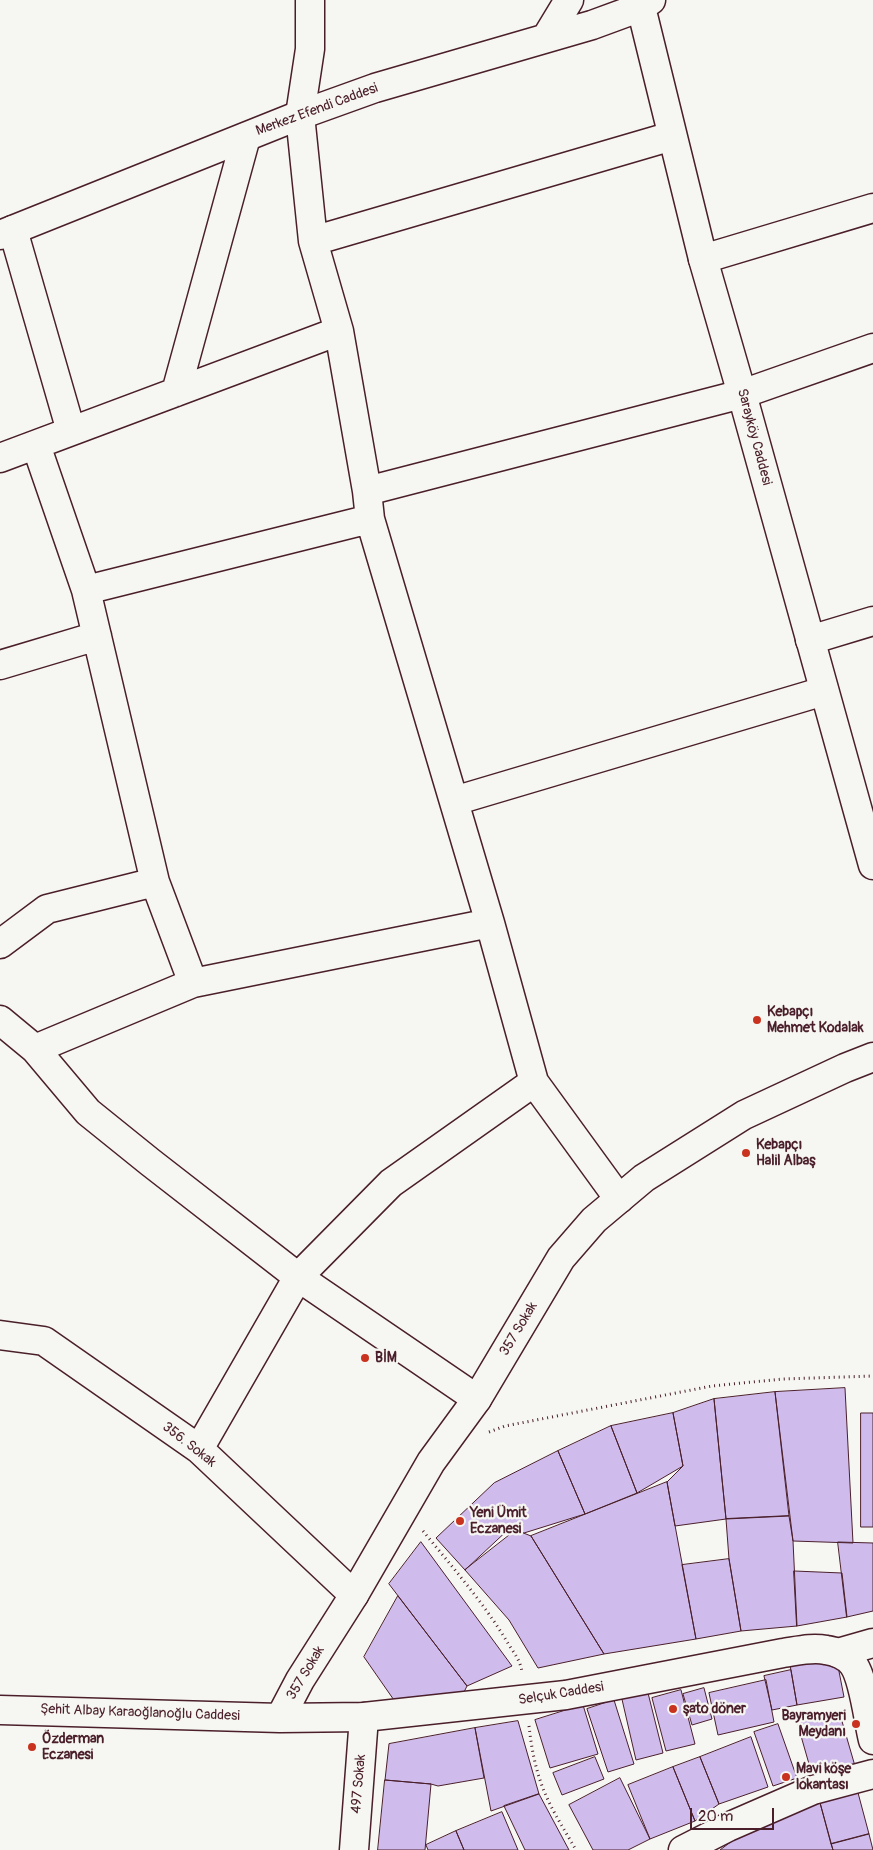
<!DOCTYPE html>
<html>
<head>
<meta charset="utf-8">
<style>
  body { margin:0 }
  #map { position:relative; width:873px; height:1850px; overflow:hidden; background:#f6f6f2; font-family:Pangolin,sans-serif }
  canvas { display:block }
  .scale { position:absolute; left:690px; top:1808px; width:84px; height:22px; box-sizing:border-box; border:2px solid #4a1f2b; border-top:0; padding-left:6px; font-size:15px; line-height:18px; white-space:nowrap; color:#4a1f2b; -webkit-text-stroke:4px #f6f6f2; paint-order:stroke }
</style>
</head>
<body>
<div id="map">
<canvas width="873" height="1850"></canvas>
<div class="scale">20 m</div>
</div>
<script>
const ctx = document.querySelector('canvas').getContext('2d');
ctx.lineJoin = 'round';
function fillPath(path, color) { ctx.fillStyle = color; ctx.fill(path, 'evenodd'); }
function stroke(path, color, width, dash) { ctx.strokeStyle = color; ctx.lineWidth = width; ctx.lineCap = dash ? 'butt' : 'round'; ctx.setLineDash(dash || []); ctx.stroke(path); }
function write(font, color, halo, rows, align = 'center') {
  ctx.font = font + ' Pangolin,sans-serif'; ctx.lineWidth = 4.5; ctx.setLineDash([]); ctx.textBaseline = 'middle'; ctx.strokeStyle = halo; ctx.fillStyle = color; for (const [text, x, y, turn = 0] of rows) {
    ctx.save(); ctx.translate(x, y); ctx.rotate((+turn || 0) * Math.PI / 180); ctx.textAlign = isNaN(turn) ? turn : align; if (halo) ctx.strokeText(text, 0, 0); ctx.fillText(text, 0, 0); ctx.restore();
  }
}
const building = new Path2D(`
  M845,1388L853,1543L793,1541L775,1392Z
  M775,1392L789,1516L726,1519L714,1399Z
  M714,1399L726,1519L675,1526L667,1482L683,1466L673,1413Z
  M673,1413L683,1466L637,1493L611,1426Z
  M861,1413H873V1527H861Z
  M611,1426L637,1493L585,1514L558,1451Z
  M558,1451L585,1514L524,1533L511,1527L465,1570L436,1538L494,1483Z
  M667,1482L696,1639L604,1654L531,1536Z
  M789,1516L793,1541L797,1626L741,1631L729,1559L726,1519Z
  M516,1530L531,1536L604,1654L538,1668L509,1620L465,1570Z
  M421,1542L512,1666L467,1686L389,1584Z
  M838,1542L873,1543V1611L847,1617Z
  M729,1559L741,1631L696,1639L682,1565Z
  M794,1571L842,1573L847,1617L797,1626Z
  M398,1596L467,1686L464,1692L396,1703L364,1657Z
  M836,1656L844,1697L797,1705L790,1665Z
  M791,1670L797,1705L772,1710L764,1676Z
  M766,1680L774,1722L718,1735L709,1693Z
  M704,1688L712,1719L692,1725L683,1694Z
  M647,1689L663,1753L636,1760L621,1695Z
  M681,1690L695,1744L666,1751L652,1698Z
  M614,1700L634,1764L608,1772L587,1709Z
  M583,1705L598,1754L550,1768L535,1720Z
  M839,1711L855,1766L813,1778L797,1722Z
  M518,1721L539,1794L491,1811L475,1728Z
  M778,1724L797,1778L773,1786L754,1732Z
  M475,1728L484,1778L438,1786L431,1784L385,1780L389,1744Z
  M751,1737L768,1787L719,1804L700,1757Z
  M595,1757L604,1779L562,1795L553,1773Z
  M700,1757L719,1804L695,1821L673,1767Z
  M673,1767L695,1821L650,1839L628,1785Z
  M620,1778L650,1839L628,1850H593L569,1805Z
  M385,1780L431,1784L425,1850H378Z
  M857,1789L869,1834L831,1844L819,1799Z
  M539,1794L569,1850H525L504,1806Z
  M819,1799L833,1850H720L749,1828Z
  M502,1812L518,1850H464L456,1831Z
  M456,1831L464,1850H428L426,1845Z
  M869,1834L873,1850H833L831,1844Z`);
fillPath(building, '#cfbcec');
stroke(building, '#4a1f2b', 1);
const street = new Path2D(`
  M310,0V49L300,115L313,241
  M13,230L71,431
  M703,259L873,208
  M176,392L246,137
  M36,445L86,590L155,882L193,983
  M0,458L339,331
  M367,491L742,394L873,348
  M86,590L370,519
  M810,640L873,621
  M0,665L97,636
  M454,801L824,691
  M0,944L47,909L155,882
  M0,1020L35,1049L88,1112L150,1162L298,1277L477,1399
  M35,1049L193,983L490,923
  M619,1199L534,1082L490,923L370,519L367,491L339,331L313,241L672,136
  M0,1335L44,1341L199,1449L354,1595
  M199,1449L298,1277L391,1183L534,1082
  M838,1653L873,1643
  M354,1850L364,1717
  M683,1850L728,1827L813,1790L873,1774`);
const secondary = new Path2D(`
  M636,0L641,7L703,259L742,394L873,865
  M546,38L569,0
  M0,235L300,115L375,88L592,25L641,7L651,0
  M0,1710L280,1718L364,1717L566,1695L783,1653C797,1651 812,1647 826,1650C835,1651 847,1656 853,1664C864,1679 868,1720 873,1740
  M280,1718L300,1680L354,1595L431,1462L477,1399L561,1258L594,1220L644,1178L744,1115L845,1068L873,1057`);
stroke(street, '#4a1f2b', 31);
stroke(secondary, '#4a1f2b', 31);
stroke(new Path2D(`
  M489,1432L505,1426L712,1386L783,1379L873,1376
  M423,1531C453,1568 485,1604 509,1645C515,1654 521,1662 522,1673
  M529,1726C531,1744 534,1762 540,1780C548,1805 563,1827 576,1850`), '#4a1f2b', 3, [1, 4]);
stroke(street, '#f6f6f2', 28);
stroke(secondary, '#f6f6f2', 28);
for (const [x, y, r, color] of [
  [757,1020,5,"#c8321e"],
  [746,1153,5,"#c8321e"],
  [365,1358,5,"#c8321e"],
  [460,1521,5,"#c8321e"],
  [673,1709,5,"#c8321e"],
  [856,1724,5,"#c8321e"],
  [32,1747,5,"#c8321e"],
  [786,1777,5,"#c8321e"]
]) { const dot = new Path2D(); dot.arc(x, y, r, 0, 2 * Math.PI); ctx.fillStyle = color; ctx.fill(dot); stroke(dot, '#f6f6f2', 2); }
write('14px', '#4a1f2b', '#f6f6f2', [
  ["Merkez Efendi Caddesi",317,110,-20],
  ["Sarayköy Caddesi",754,437,75],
  ["357 Sokak",519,1329,-59],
  ["356. Sokak",189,1445,38],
  ["357 Sokak",306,1673,-59],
  ["Selçuk Caddesi",561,1694,-9],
  ["Şehit Albay Karaoğlanoğlu Caddesi",140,1713,2],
  ["497 Sokak",359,1784,-85]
]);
write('bold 14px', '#4a1f2b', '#f6f6f2', [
  ["Kebapçı",767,1012],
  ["Mehmet Kodalak",767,1028],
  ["Kebapçı",756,1145],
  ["Halil Albaş",756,1161],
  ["BİM",375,1358],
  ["Yeni Ümit",470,1513],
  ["Eczanesi",470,1529],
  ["şato döner",683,1709],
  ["Bayramyeri",846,1716,"right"],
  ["Meydanı",846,1732,"right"],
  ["Özderman",42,1739],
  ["Eczanesi",42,1755],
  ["Mavi köşe",796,1769],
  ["lokantası",796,1785]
], 'left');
</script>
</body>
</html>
